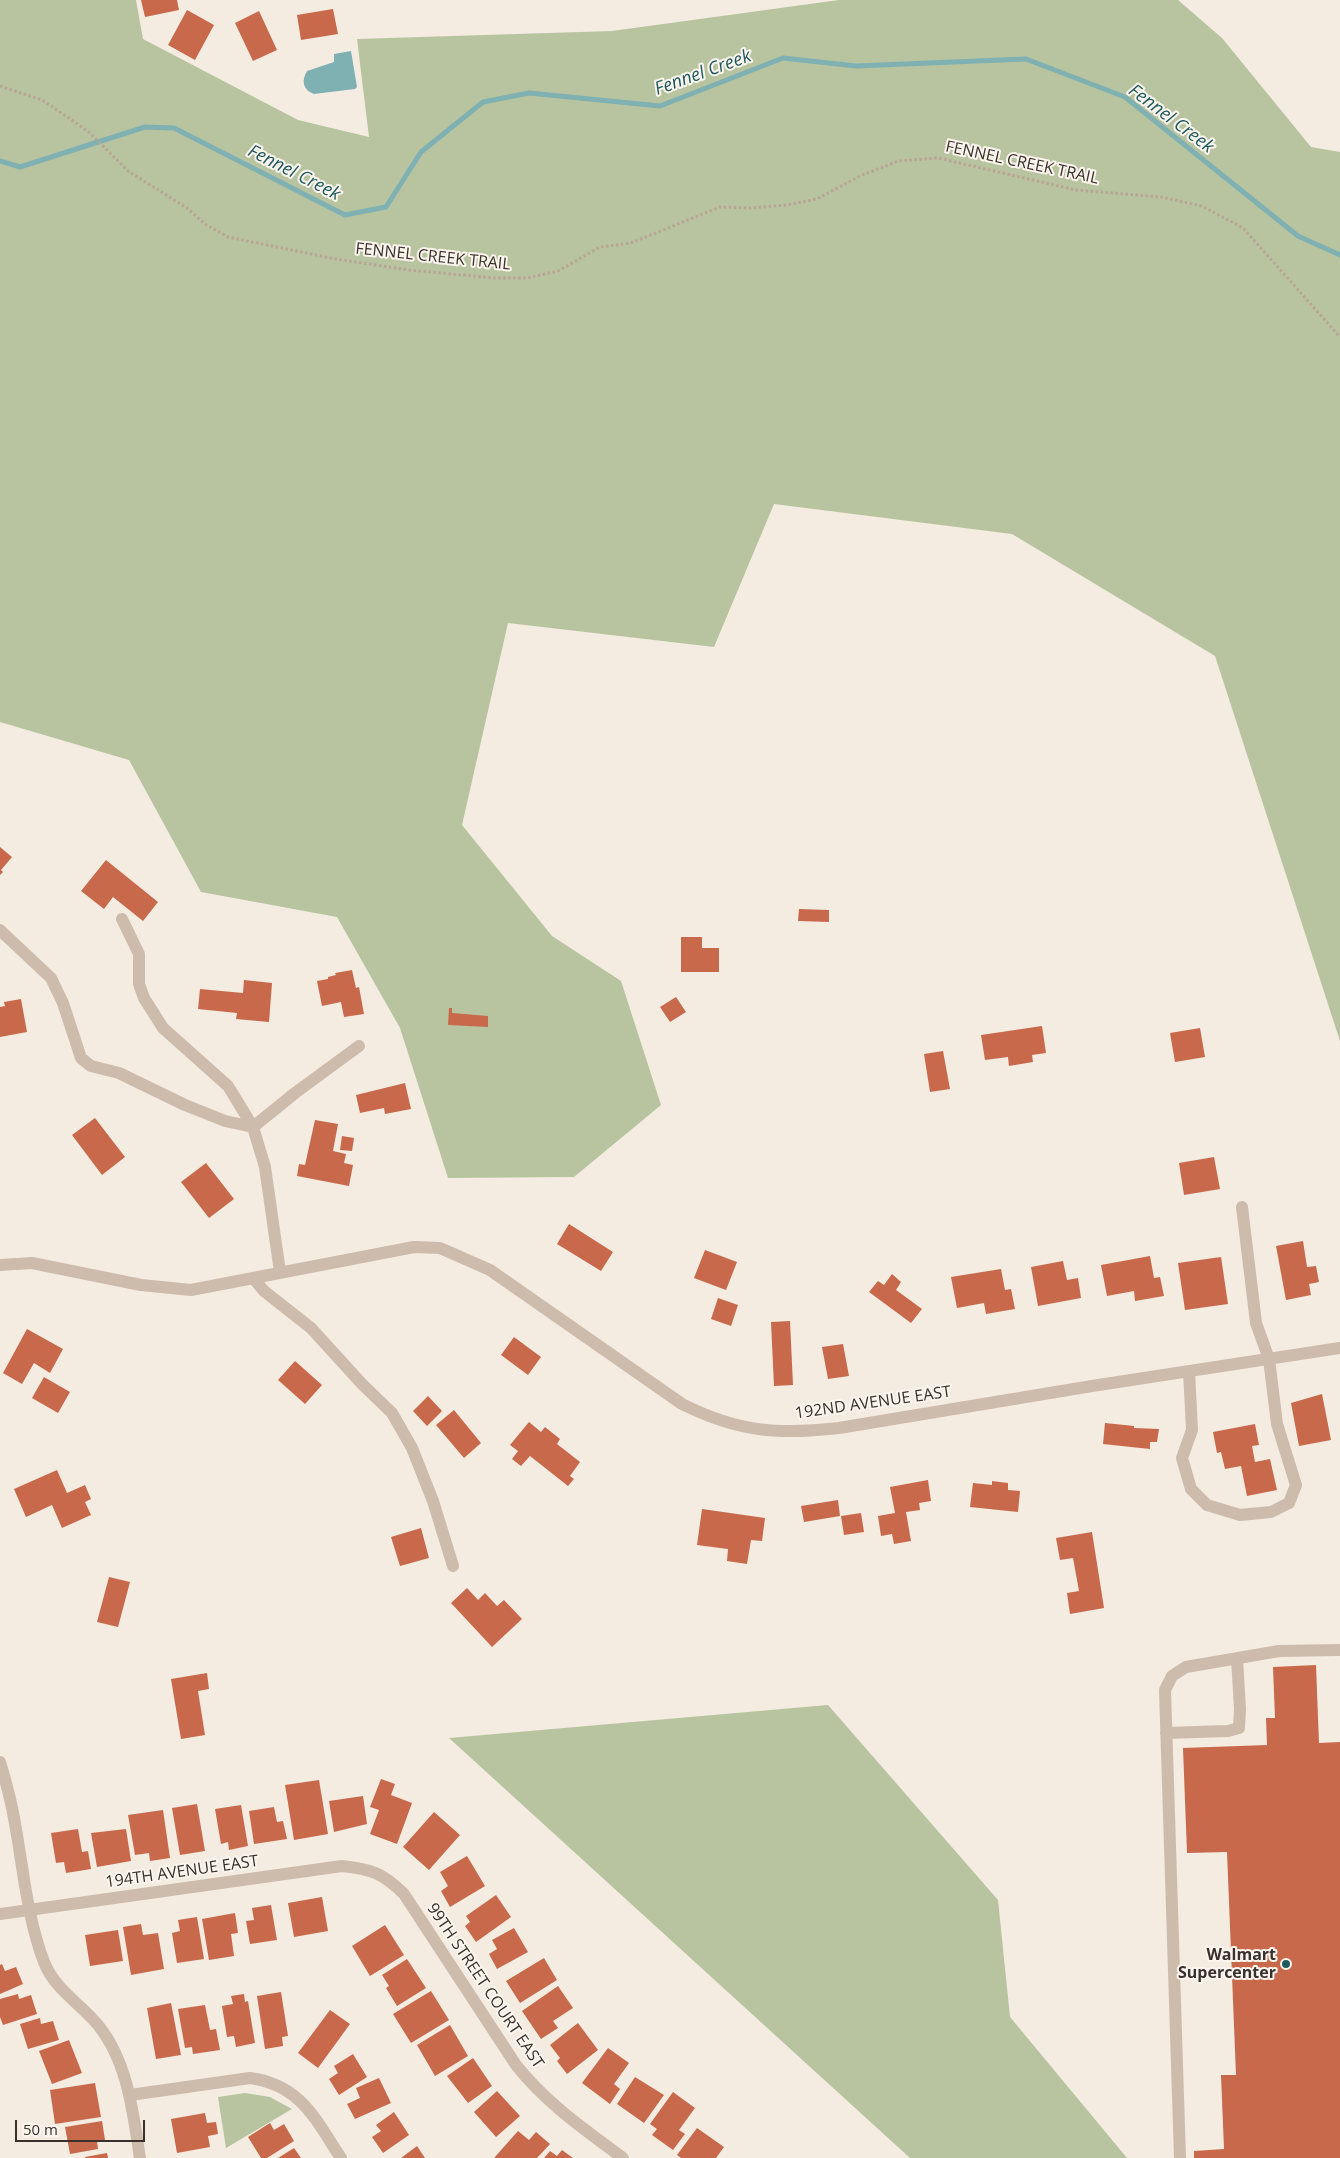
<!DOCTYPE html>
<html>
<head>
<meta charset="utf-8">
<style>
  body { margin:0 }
  #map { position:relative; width:1340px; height:2158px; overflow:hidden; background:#f4ebe1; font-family:"Open Sans",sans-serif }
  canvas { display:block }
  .scale { position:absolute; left:15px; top:2120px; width:130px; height:22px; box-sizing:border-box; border:2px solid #3b302b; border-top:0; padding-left:6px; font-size:15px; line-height:18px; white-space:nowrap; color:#3b302b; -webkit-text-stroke:4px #fbf5ee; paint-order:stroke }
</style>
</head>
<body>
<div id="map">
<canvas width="1340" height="2158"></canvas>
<div class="scale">50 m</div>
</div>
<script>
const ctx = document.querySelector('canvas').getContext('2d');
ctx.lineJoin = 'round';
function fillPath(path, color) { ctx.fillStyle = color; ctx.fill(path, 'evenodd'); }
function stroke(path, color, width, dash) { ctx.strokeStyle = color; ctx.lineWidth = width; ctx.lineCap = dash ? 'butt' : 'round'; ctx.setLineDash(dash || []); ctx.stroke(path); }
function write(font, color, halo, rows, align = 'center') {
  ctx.font = font + ' "Open Sans",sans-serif'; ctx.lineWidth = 4; ctx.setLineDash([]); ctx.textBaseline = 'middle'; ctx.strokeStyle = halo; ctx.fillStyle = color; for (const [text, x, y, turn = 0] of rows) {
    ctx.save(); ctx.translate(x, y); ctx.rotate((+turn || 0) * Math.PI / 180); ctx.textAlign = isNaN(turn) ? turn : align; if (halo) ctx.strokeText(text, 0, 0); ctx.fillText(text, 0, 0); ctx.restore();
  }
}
fillPath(new Path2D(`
  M0,0H136L143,39L298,120L369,137L357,39L612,31L839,0H1178L1222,38L1311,147L1340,152V1041L1215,656L1012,534L774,504L714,647L508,623L462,825L552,936L621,981L661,1105L574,1177L448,1178L400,1028L337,917L201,892L129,760L0,722Z
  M828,1705L998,1900L1010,2017L1127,2158H910L449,1738Z
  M245,2093L270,2097L292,2109L226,2148L218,2097Z`), '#b8c4a0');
fillPath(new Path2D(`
  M351,51L357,87L355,89L314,94C303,90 301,81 307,71L334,62V54Z`), '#7fb0b2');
stroke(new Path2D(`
  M0,161L20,167L145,127L174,128L345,215L386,207L421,152L483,102L529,93L660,106L783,58L856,66L1026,59L1125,97L1298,236L1340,255`), '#7fb0b2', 5);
fillPath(new Path2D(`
  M141,0H177L179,10L145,17Z
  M333,9L338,34L301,40L297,15Z
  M187,10L214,25L195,60L168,45Z
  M259,11L277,50L253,61L235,23Z
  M0,847L12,857L1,870L3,872L0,875Z
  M106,860L158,902L143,921L113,897L104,909L81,891Z
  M799,909L829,910V922L798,921Z
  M681,937H702V948H719V972H681Z
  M352,970L356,988L359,987L364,1014L344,1017L341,1002L322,1006L317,981L328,979V977L336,975L335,973Z
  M244,980L272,983L269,1022L236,1019L237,1013L198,1009L200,989L243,993Z
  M676,997L686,1012L670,1022L660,1007Z
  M21,999L27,1032L0,1037V1007L5,1006L4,1002Z
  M449,1008H452V1013L488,1016V1027L448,1025Z
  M1042,1026L1046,1053L1032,1055L1033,1062L1009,1066L1008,1057L985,1060L981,1035Z
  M1200,1028L1205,1057L1175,1062L1170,1033Z
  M943,1051L950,1089L930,1092L924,1054Z
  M405,1083L411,1109L385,1114L384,1108L360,1113L356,1095Z
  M95,1118L125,1157L102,1175L72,1135Z
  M315,1120L338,1124L333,1151L346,1154L344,1163L353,1165L349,1186L297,1176L299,1164L305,1165Z
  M342,1136L354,1138L352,1151L340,1150Z
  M1214,1157L1220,1189L1184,1195L1179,1163Z
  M206,1163L234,1199L209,1218L181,1182Z
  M569,1224L613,1252L601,1271L557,1244Z
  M1303,1241L1307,1267L1316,1266L1319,1282L1309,1284L1311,1295L1286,1300L1276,1246Z
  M705,1250L737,1262L726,1290L694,1278Z
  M1150,1256L1154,1278L1160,1277L1164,1296L1135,1301L1134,1291L1107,1296L1101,1265Z
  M1221,1257L1228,1304L1185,1310L1178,1263Z
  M1063,1261L1067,1280L1078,1278L1081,1298L1038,1306L1031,1267Z
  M1001,1269L1005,1290L1011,1289L1015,1309L986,1314L984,1303L957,1308L951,1277Z
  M892,1274L901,1282L896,1290L922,1309L911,1323L869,1292L878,1281L884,1285Z
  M718,1298L738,1305L731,1326L711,1319Z
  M790,1321L793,1385L774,1386L771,1322Z
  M27,1329L63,1349L50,1373L34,1363L22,1384L3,1373Z
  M514,1337L541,1357L528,1375L501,1355Z
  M843,1344L849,1376L828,1379L822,1347Z
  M295,1361L322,1385L305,1404L278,1380Z
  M44,1377L70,1392L58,1413L32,1398Z
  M1322,1394L1331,1440L1299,1446L1291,1403Z
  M428,1396L442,1411L427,1426L413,1411Z
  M454,1410L481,1443L464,1458L436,1425Z
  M529,1422L541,1432L545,1427L560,1439L557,1444L580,1462L570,1476L574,1479L568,1486L530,1456L521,1466L512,1459L518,1451L510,1445Z
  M1105,1423L1134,1426V1428L1159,1429L1157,1442H1150V1449L1103,1444Z
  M1255,1424L1259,1445L1252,1446L1255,1462L1270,1459L1277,1490L1247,1496L1241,1466L1225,1469L1221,1452L1217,1453L1213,1432Z
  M57,1470L67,1493L85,1485L91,1499L85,1502L91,1515L62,1528L52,1505L26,1517L14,1489Z
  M928,1480L931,1501L919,1503L920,1510L906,1512L911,1541L894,1544L892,1534L881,1536L878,1516L895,1513L890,1487Z
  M992,1481L1008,1483V1490L1020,1491L1018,1512L970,1507L973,1483L992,1485Z
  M838,1500L840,1516L804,1522L801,1506Z
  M702,1509L765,1518L762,1541L751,1540L747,1564L727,1561L728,1549L697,1545Z
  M861,1513L864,1532L844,1535L841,1516Z
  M421,1528L429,1558L400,1566L391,1537Z
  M1092,1532L1104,1608L1070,1614L1067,1593L1079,1591L1073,1558L1060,1560L1056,1538Z
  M109,1577L130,1582L118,1627L97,1622Z
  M467,1588L478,1600L485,1593L497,1606L504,1600L522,1619L492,1647L451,1603Z
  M1316,1665L1319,1743L1340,1742V2158H1194V2151L1224,2149L1221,2075H1236L1227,1852L1187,1853L1183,1748L1267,1745L1266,1718H1275L1273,1667Z
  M207,1673L209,1689L198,1691L205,1735L181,1739L171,1679Z
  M381,1779L395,1784L391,1795L412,1803L397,1844L370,1834L379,1810L370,1807Z
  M319,1780L328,1834L294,1840L285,1785Z
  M363,1796L367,1824L334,1832L329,1801Z
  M197,1804L205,1851L180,1855L172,1808Z
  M241,1805L248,1846L229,1850L228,1842L221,1844L215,1809Z
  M274,1807L277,1822L283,1821L287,1839L254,1844L249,1811Z
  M163,1810L170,1858L150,1861L149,1853L135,1855L128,1815Z
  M434,1812L460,1835L429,1870L403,1847Z
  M78,1829L82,1852L88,1851L91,1869L66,1873L64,1862L56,1863L51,1833Z
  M126,1829L131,1861L97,1867L91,1833Z
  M467,1856L485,1886L450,1907L441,1891L448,1886L440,1872Z
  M496,1895L511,1917L476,1942L465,1926L470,1922L466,1916Z
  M322,1897L328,1931L294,1937L288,1903Z
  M271,1905L277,1940L250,1944L246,1921L254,1920L252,1908Z
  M235,1913L238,1933L231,1934L234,1956L209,1960L202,1919Z
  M197,1917L204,1959L177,1963L172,1933L180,1931L178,1920Z
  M141,1924L143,1935L158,1933L164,1969L131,1975L123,1927Z
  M385,1925L404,1955L370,1976L352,1946Z
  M514,1928L528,1952L497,1969L489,1954L497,1949L492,1940Z
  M118,1930L123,1961L90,1966L85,1935Z
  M544,1958L557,1980L520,2003L506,1981Z
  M407,1959L426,1988L397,2006L386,1988L389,1986L382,1975Z
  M2,1964L5,1971L16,1967L23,1984L0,1994V1965Z
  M558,1986L573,2008L553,2021L558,2028L541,2039L522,2011Z
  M431,1991L449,2020L411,2043L393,2014Z
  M281,1992L288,2036L282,2037L283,2046L265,2049L257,1996Z
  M18,1994L19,1999L31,1995L37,2014L3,2025L0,2017V1999Z
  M244,1994L245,2002L248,2001L255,2043L236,2047L234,2036L227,2037L222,2006L233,2004L231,1996Z
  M171,2003L181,2055L156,2059L147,2008Z
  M205,2005L210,2030L216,2029L220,2050L193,2054L192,2047L185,2048L178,2009Z
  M330,2010L350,2024L318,2068L298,2053Z
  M40,2018L41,2024L53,2021L59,2040L28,2049L20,2024Z
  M578,2023L598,2050L567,2074L557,2061L560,2058L550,2045Z
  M450,2025L468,2056L435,2076L417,2045Z
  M69,2040L82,2073L52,2084L39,2051Z
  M608,2048L629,2063L614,2084L620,2089L610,2104L582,2083Z
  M353,2054L367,2077L339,2095L329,2079L338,2073L334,2066Z
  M473,2058L492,2086L468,2103L447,2076Z
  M635,2077L664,2095L644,2123L617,2104Z
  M379,2078L391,2103L355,2119L347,2104L360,2098L356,2088Z
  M95,2083L101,2117L55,2124L50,2090Z
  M497,2091L520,2116L496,2137L474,2112Z
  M673,2092L695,2108L679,2130L685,2134L673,2150L652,2135L657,2129L650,2124Z
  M394,2112L409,2135L383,2153L372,2137L381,2131L376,2125Z
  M205,2113L207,2123L216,2122L218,2134L208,2136L210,2147L177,2153L171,2119Z
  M102,2121L105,2140L97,2141L98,2149L70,2154L65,2127Z
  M270,2123L274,2130L284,2124L294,2141L267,2158H261L248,2137Z
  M697,2128L724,2147L716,2158H681L677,2155Z
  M518,2131L529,2140L536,2132L550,2144L537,2158H494Z
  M417,2146L425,2158H401Z
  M294,2148L301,2158H278Z
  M562,2150L573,2158H544L550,2151L557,2156Z
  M107,2153L108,2158H85V2157Z`), '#c8694b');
stroke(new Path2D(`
  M0,86L42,100L66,116L90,133L128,171L187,208L205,224L228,237L336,259L409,270L494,278H527L558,271L600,247L631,243L720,207L750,208L787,205L817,199L860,176L898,161L938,158L1076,190L1161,197L1202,206L1243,228L1340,337`), '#b9a596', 3, [2.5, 2.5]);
stroke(new Path2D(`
  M122,919L139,954V984L144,998L163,1028L228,1086L253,1127L265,1167L280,1272
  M0,930L51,978L63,1003L81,1058L91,1066L119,1073L185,1105L225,1121L253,1127
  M253,1127L295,1093L359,1046
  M0,1265L32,1263L141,1285L191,1290L414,1247L440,1248L490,1270L682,1404C738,1432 778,1435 839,1428L1092,1386L1340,1348
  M254,1279L264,1291L311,1328L362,1384L392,1413L412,1448L433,1501L453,1566
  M1189,1371L1192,1430L1182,1458L1191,1489L1207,1505L1240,1515L1271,1512L1289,1503L1296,1485L1277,1424L1269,1359L1256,1323L1242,1207
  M1166,1733L1228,1731L1239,1728L1240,1709L1237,1658
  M0,1762C5,1779 10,1796 13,1813C23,1863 26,1915 44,1962C55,1990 80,2003 98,2025C128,2062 133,2113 140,2158
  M0,1914L342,1866C371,1869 383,1873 404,1894L516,2065C546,2103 584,2129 623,2158
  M130,2095L250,2078C301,2085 315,2119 341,2158
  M1180,2158L1165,1690L1172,1676L1186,1667L1279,1651L1340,1650`), '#cdbbac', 12);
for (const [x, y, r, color] of [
  [1286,1964,5,"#1f5a5e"]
]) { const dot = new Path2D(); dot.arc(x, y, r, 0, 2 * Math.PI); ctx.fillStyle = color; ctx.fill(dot); stroke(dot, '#fbf5ee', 2); }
write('16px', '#3b302b', '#fbf5ee', [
  ["FENNEL CREEK TRAIL",1022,163,12],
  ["FENNEL CREEK TRAIL",433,257,6],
  ["192ND AVENUE EAST",873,1403,-8],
  ["194TH AVENUE EAST",182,1872,-8],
  ["99TH STREET COURT EAST",485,1986,56]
]);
write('bold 16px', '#3b302b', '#fbf5ee', [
  ["Walmart",1276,1955],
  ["Supercenter",1276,1973]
], 'right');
write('italic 18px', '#1f5a5e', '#fbf5ee', [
  ["Fennel Creek",703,73,-20],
  ["Fennel Creek",1171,119,37],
  ["Fennel Creek",294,173,27]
]);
</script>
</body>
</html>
